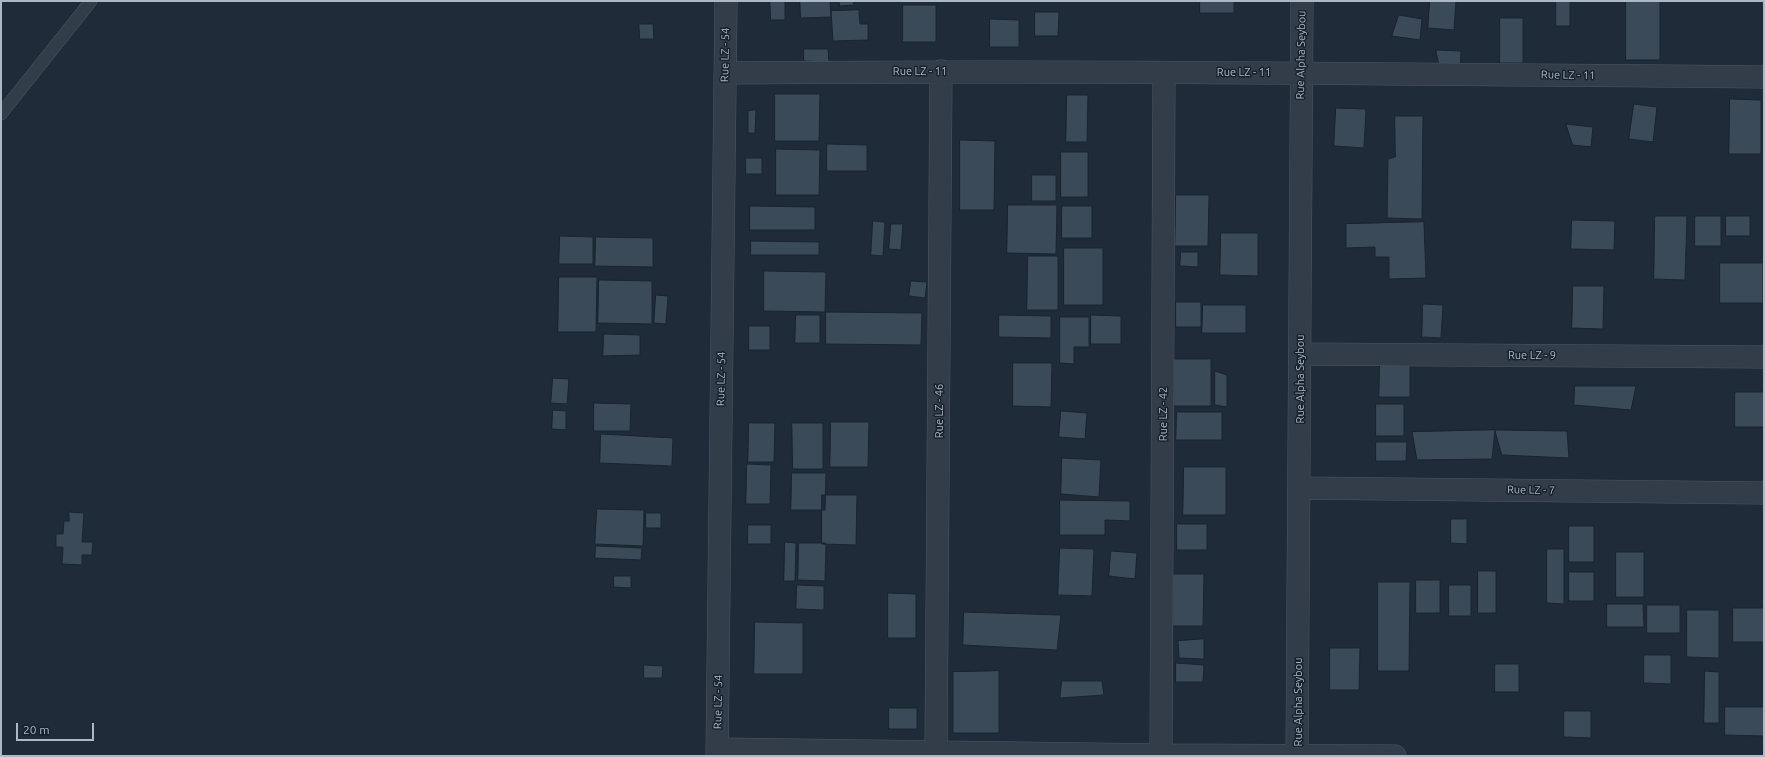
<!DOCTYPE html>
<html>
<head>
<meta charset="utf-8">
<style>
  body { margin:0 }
  #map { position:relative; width:1765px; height:757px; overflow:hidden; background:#1f2b39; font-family:Ubuntu,sans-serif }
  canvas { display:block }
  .frame { position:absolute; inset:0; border:2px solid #acb8c6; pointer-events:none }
  .scale { position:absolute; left:16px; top:723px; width:78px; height:18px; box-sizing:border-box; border:2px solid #acb8c6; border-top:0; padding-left:5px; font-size:12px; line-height:14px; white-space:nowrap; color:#acb8c6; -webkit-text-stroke:3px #18222e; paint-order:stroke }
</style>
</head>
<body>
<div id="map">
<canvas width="1765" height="757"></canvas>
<div class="frame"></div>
<div class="scale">20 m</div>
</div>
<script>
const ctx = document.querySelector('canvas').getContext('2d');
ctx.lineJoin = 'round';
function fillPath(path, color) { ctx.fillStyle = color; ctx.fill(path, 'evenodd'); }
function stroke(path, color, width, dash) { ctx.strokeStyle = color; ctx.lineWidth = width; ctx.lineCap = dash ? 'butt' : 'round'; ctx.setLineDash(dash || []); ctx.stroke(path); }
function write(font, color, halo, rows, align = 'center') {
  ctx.font = font + ' Ubuntu,sans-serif'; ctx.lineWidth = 3; ctx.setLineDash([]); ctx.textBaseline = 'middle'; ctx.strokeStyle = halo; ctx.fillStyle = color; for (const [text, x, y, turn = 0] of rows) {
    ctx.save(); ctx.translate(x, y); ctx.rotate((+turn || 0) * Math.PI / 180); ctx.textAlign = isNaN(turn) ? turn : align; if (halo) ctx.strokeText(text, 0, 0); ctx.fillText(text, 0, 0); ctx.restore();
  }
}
const building = new Path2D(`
  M770,1H785V20H771Z
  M800,1H830L831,17L801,18Z
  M839,1H853L854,5L840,6Z
  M1200,1H1246L1234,2V13H1200Z
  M1430,1H1456L1454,30L1428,28Z
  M1556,1H1570V26H1556Z
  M1626,1H1660V60H1626Z
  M903,5H936V42H903Z
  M859,10L860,24H868V40L833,41L831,11Z
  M1035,12H1059L1058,36H1035Z
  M1399,15L1422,19L1420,40L1392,36Z
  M1500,18H1523V63H1500Z
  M990,19L1019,20V47H990Z
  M639,24H653L654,39H640Z
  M804,49H828L829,62L804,61Z
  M1436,50L1461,51L1460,74L1441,73Z
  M775,94H820L819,141H775Z
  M1067,95H1088L1087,142H1066Z
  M1730,99L1761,100V154H1729Z
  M1634,104L1657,107L1653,142L1629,139Z
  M1336,108L1366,109L1364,148L1334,146Z
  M756,110L755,133H748V111Z
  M1395,116H1423L1422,219L1387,218L1388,159L1395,157Z
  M1566,124L1593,127L1591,147L1573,145Z
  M960,140L995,141L994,210H960Z
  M827,144L867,145V171H827Z
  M776,149L820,150L819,195H776Z
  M1061,152H1088V197H1061Z
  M746,158H762V174H746Z
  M1032,175H1056V201H1032Z
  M1176,195H1209L1208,246H1175Z
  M1008,205H1057L1056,254L1007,253Z
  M750,206L815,207V230H750Z
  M1062,206H1092V238H1062Z
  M1655,216H1687L1685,280L1654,279Z
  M1695,216H1721V246H1695Z
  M1726,216H1750V236H1726Z
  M1572,220L1615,221L1614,250L1571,249Z
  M873,221L885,222L883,256L871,255Z
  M1424,222L1426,278L1389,279V257H1375V247L1346,248V224Z
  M891,224H903L901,250L889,249Z
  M1221,233H1258V276L1220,275Z
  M560,236L593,237V264H559Z
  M596,237L653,238V267L595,266Z
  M751,241L819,242V255H751Z
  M1064,248H1103V305H1064Z
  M1181,252H1198V267L1180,266Z
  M1028,256H1058V310H1027Z
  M1720,263H1763V303H1720Z
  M764,271L826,272L825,312L764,311Z
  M559,277H597L596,332H558Z
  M599,280L652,281V324L598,323Z
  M911,281L927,282L925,298L909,296Z
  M1573,286H1604L1603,329L1572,328Z
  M656,295L668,296L666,324L654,323Z
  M1176,302H1201V327H1176Z
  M1423,304L1443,305L1441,338L1422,337Z
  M1203,305H1246V333H1202Z
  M826,312L922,313L921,345L826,344Z
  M796,315H820V343H795Z
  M999,315L1051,316V338L999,337Z
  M1091,315L1121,316V344H1091Z
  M1060,317H1089V347H1074V364L1060,363Z
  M749,326H770V350H749Z
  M604,334L640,335V355L603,356Z
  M1174,359H1211V406H1174Z
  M1380,361L1410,362V397H1379Z
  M1013,363H1052L1051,407L1013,406Z
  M1215,371L1227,375V407L1215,405Z
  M553,378L569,379L567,404L551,403Z
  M1575,386H1636L1631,410L1574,405Z
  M1735,392H1764V427H1735Z
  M594,403L631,404L630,431H594Z
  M1376,404H1404V436H1376Z
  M553,410L566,411V430L552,429Z
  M1061,411L1087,413L1085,439L1059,437Z
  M1177,412H1222V440H1176Z
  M831,422H869L868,467H830Z
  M749,423H775L774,462H748Z
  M792,423H823V469H793Z
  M1495,430L1492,459L1417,460L1412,432Z
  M1495,430L1567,431L1569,458L1502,455Z
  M601,434L673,438L672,466L600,463Z
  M1376,442H1407L1406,461H1376Z
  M1062,458L1101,460L1099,497L1061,494Z
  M747,464L771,465L770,504H746Z
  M1184,467H1226V515H1183Z
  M792,473H826L825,510H791Z
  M822,495H857L856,545L822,544Z
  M1060,500L1130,501V521L1105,520V535H1060Z
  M597,509L644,510L643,546L595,544Z
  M69,512L84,513L82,542H93L92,555H82V565L62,564L63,547H56V534H63L64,521H69Z
  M646,513H661V528H646Z
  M1451,519H1467V544L1451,543Z
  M1177,524H1207V550H1177Z
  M748,525H771V544H748Z
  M1569,526H1594V562H1569Z
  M785,542L796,543L795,581H784Z
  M799,543H826L825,581L798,580Z
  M596,546L642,548L641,560L595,558Z
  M1060,548L1094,549L1092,596L1058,595Z
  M1547,549H1564V604L1547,603Z
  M1111,551L1137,553L1135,579L1109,576Z
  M1616,552H1644V597H1616Z
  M1478,571H1496V613H1478Z
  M1569,572H1594V601H1569Z
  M1173,574H1204L1203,626H1173Z
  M614,576H631V588L614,587Z
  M1416,580H1440V613H1416Z
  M1378,582H1410L1409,671H1378Z
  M797,585L824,586V610L796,609Z
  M1449,585H1471V616H1449Z
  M888,593L916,594V638H888Z
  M1607,604H1643L1644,627H1607Z
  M1647,605H1680V633H1647Z
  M1733,608H1764V642H1733Z
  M1687,610H1719V658L1687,657Z
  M964,612L1061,615L1057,650L963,645Z
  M755,622L803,623V674H754Z
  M1204,639V659L1179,658L1178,641Z
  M1330,648H1360L1359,690H1330Z
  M1644,655H1671V684L1644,683Z
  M1176,663L1204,665L1203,682H1176Z
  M1495,664H1519V692H1495Z
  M644,665L663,666L662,678H644Z
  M999,671V733H953V672Z
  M1705,671L1719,672V723H1704Z
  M1062,681H1102L1104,695L1060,698Z
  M1725,707H1764V736L1725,735Z
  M889,708H917V729H889Z
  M1564,711H1591V738L1564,737Z`);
fillPath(building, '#3a4a59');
stroke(building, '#1a2430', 1);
const service = new Path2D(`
  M1,114L91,1`);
const minor = new Path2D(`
  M725,73C1071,70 1418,74 1764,77
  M1300,354L1764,357
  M1299,488L1764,493
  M717,749L1161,755L1395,756
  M936,752L941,71
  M1161,755L1164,73
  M717,756L726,1
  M1297,756L1302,1`);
stroke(service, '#4d5864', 13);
stroke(minor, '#4d5864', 23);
stroke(service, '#323d49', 12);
stroke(minor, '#323d49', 22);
write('11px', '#acb8c6', '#18222e', [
  ["Rue LZ - 54",725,55,-89],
  ["Rue Alpha Seybou",1301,55,-89],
  ["Rue LZ - 11",920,71],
  ["Rue LZ - 11",1244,72],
  ["Rue LZ - 11",1568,75,1],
  ["Rue LZ - 9",1532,355],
  ["Rue LZ - 54",721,379,-89],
  ["Rue Alpha Seybou",1300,379,-90],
  ["Rue LZ - 46",939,411,-90],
  ["Rue LZ - 42",1163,414,-90],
  ["Rue LZ - 7",1531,490,1],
  ["Rue LZ - 54",718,702,-89],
  ["Rue Alpha Seybou",1298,702,-90]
]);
</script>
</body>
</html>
